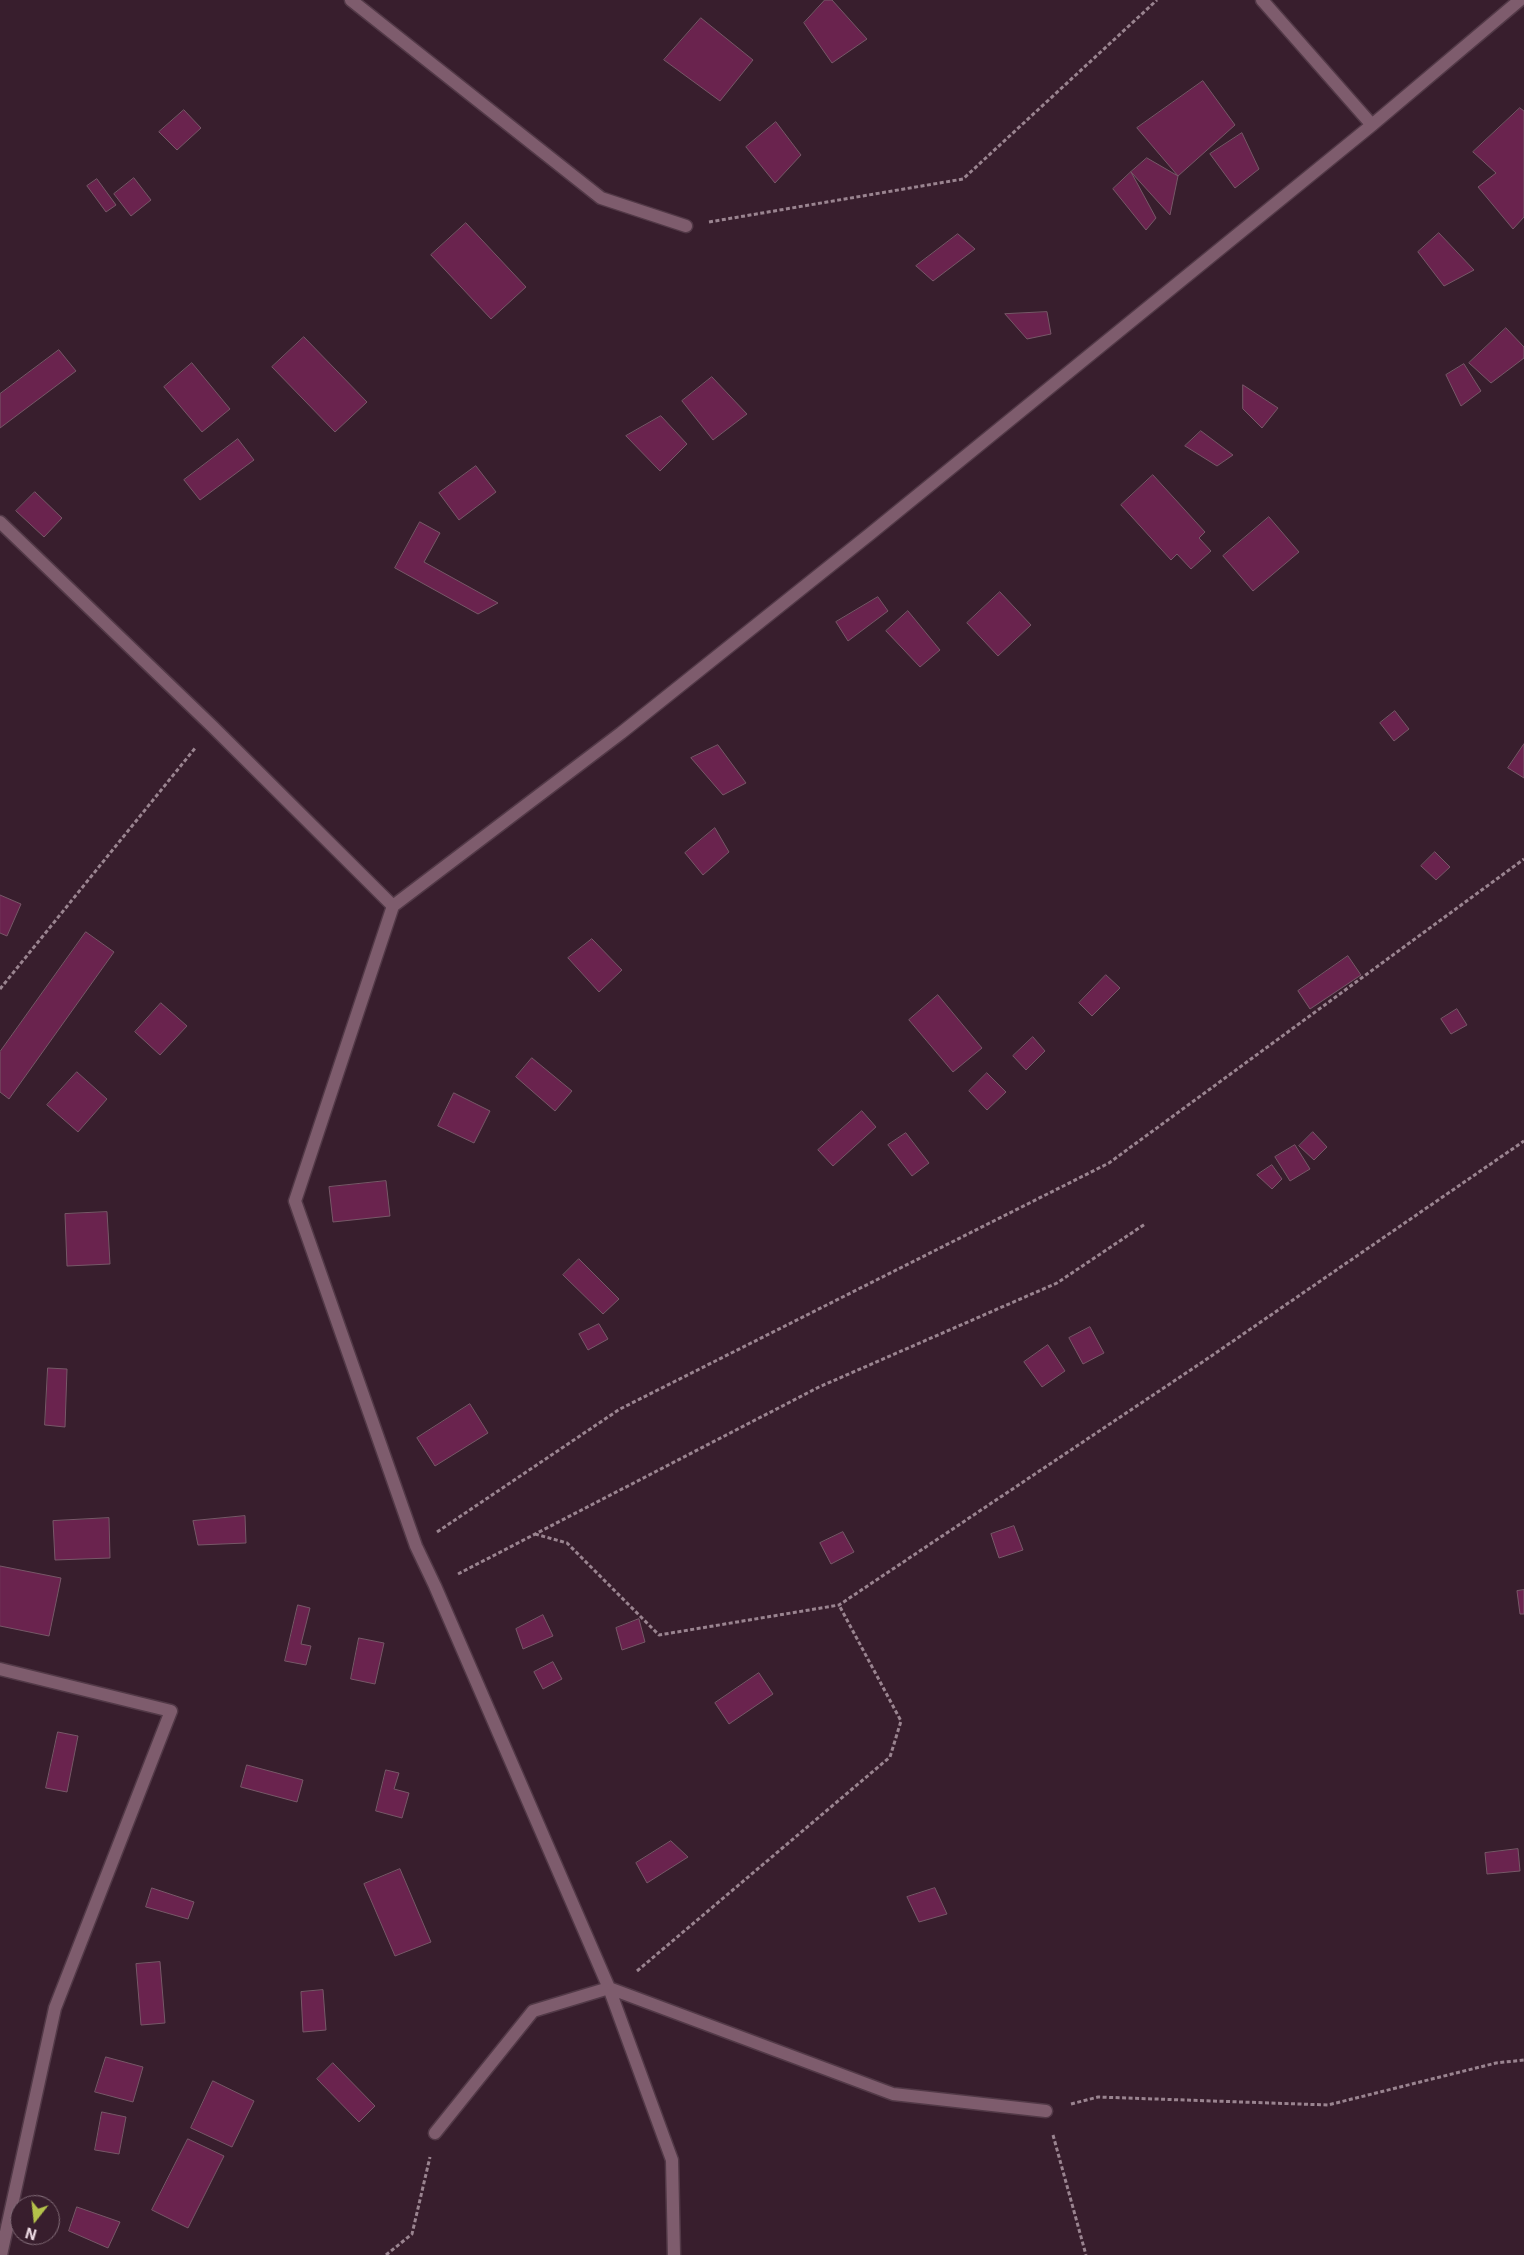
<!DOCTYPE html>
<html>
<head>
<meta charset="utf-8">
<style>
  body { margin:0 }
  #map { position:relative; width:1524px; height:2255px; overflow:hidden; background:#381e2d; font-family:Inter,sans-serif }
  canvas { display:block }
  .north { position:absolute; left:10px; top:2195px; width:50px; height:50px; box-sizing:border-box; background:#381e2d; border:1px solid #826c78; border-radius:50%; rotate:196deg; font-size:14px; font-weight:700; line-height:20px; text-align:center; color:#f2e0e9 }
  .north::after { content:''; display:block; margin:auto; width:18px; height:22px; background:#b4c24a; clip-path:polygon(50% 0,100% 100%,50% 72%,0 100%) }
</style>
</head>
<body>
<div id="map">
<canvas width="1524" height="2255"></canvas>
<div class="north">N</div>
</div>
<script>
const ctx = document.querySelector('canvas').getContext('2d');
ctx.lineJoin = 'round';
function fillPath(path, color) { ctx.fillStyle = color; ctx.fill(path, 'evenodd'); }
function stroke(path, color, width, dash) { ctx.strokeStyle = color; ctx.lineWidth = width; ctx.lineCap = dash ? 'butt' : 'round'; ctx.setLineDash(dash || []); ctx.stroke(path); }
const building = new Path2D(`
  M825,0H832L867,39L832,63L804,23Z
  M701,18L753,60L720,101L664,60Z
  M1203,81L1235,125L1178,176L1137,128Z
  M1520,108L1524,111V217L1513,229L1478,187L1496,173L1473,152Z
  M184,110L201,128L177,150L159,132Z
  M776,122L801,155L775,183L746,147Z
  M1242,133L1259,169L1235,188L1210,154Z
  M1147,158L1178,176L1170,215L1131,172Z
  M1131,172L1156,218L1146,230L1113,189Z
  M134,178L151,200L131,216L114,194Z
  M97,179L116,205L106,212L87,186Z
  M466,223L526,287L491,319L431,255Z
  M1439,233L1474,270L1444,286L1418,252Z
  M958,234L975,249L933,281L916,266Z
  M1047,312L1051,334L1027,339L1005,314Z
  M1506,328L1524,347V358L1491,383L1469,363Z
  M304,337L367,402L335,432L272,367Z
  M59,350L76,371L0,428V394Z
  M192,363L230,409L202,432L164,387Z
  M1464,364L1481,391L1461,406L1446,375Z
  M712,377L747,414L713,440L682,401Z
  M1243,385L1278,408L1262,428L1243,409Z
  M661,416L687,444L660,471L626,436Z
  M1201,431L1233,455L1217,466L1185,446Z
  M238,439L254,460L200,500L184,480Z
  M476,466L496,492L459,520L439,493Z
  M1153,475L1205,532L1199,538L1211,551L1191,569L1177,554L1171,560L1121,505Z
  M35,492L62,518L44,537L16,511Z
  M1269,517L1299,552L1253,591L1223,556Z
  M420,522L440,533L424,562L498,603L478,614L395,568Z
  M1000,592L1031,625L998,656L967,623Z
  M878,597L888,611L848,641L836,622Z
  M908,611L940,650L920,667L886,631Z
  M1395,711L1409,729L1394,741L1380,723Z
  M1524,744V778L1508,768Z
  M718,745L746,783L723,795L691,758Z
  M715,828L729,852L703,875L685,853Z
  M1435,852L1450,867L1436,880L1421,866Z
  M0,895L21,904L7,936L0,933Z
  M86,932L114,952L9,1099L0,1092V1052Z
  M592,939L622,970L599,992L568,958Z
  M1348,956L1361,975L1310,1009L1298,991Z
  M1106,975L1120,988L1092,1016L1079,1003Z
  M938,995L982,1048L953,1072L909,1020Z
  M161,1003L187,1026L160,1055L135,1032Z
  M1457,1009L1467,1025L1451,1034L1441,1019Z
  M1033,1037L1045,1051L1026,1070L1013,1056Z
  M532,1058L572,1091L555,1111L516,1077Z
  M77,1072L107,1099L78,1132L47,1105Z
  M987,1073L1006,1092L987,1110L969,1091Z
  M454,1093L490,1111L474,1143L438,1126Z
  M862,1111L876,1127L833,1166L818,1150Z
  M1313,1132L1327,1147L1314,1160L1299,1146Z
  M906,1133L929,1163L912,1176L888,1145Z
  M1295,1145L1310,1169L1290,1181L1275,1157Z
  M1272,1165L1282,1179L1272,1189L1257,1175Z
  M386,1181L390,1216L333,1222L329,1187Z
  M107,1212L110,1264L67,1266L65,1214Z
  M579,1259L619,1299L603,1314L563,1275Z
  M599,1324L608,1339L588,1350L579,1334Z
  M1090,1327L1104,1353L1083,1364L1069,1338Z
  M1048,1345L1065,1371L1042,1387L1024,1362Z
  M48,1368L67,1369L65,1427L45,1425Z
  M470,1404L488,1433L435,1466L417,1438Z
  M245,1516L246,1543L198,1545L193,1521Z
  M109,1518L110,1558L55,1560L53,1521Z
  M1014,1526L1023,1550L999,1558L991,1534Z
  M843,1532L854,1552L831,1564L820,1543Z
  M0,1566L61,1578L49,1636L0,1626Z
  M1524,1590V1614H1520L1517,1591Z
  M298,1605L310,1608L301,1644L311,1646L306,1665L285,1661Z
  M543,1615L553,1636L523,1649L516,1629Z
  M639,1619L645,1642L622,1650L616,1628Z
  M359,1638L384,1643L375,1684L351,1679Z
  M553,1662L562,1679L543,1689L534,1672Z
  M759,1673L773,1694L729,1724L715,1703Z
  M58,1732L78,1736L67,1792L46,1788Z
  M247,1765L303,1780L297,1802L241,1787Z
  M386,1770L399,1773L394,1789L409,1793L402,1818L376,1811Z
  M671,1841L688,1857L647,1883L636,1863Z
  M1518,1849L1520,1871L1487,1874L1485,1853Z
  M400,1869L431,1942L395,1956L364,1884Z
  M152,1888L194,1902L188,1919L146,1907Z
  M935,1888L947,1914L919,1922L907,1897Z
  M160,1962L165,2023L141,2025L136,1964Z
  M323,1990L326,2030L303,2032L301,1992Z
  M106,2057L143,2067L133,2102L95,2092Z
  M333,2063L375,2106L359,2122L317,2079Z
  M213,2081L254,2101L232,2147L191,2128Z
  M102,2112L126,2117L119,2154L95,2150Z
  M188,2139L224,2156L188,2228L152,2210Z
  M77,2207L120,2222L108,2248L69,2231Z`);
fillPath(building, '#6a234e');
stroke(building, '#775868', 1);
const minor = new Path2D(`
  M351,0L601,198L686,226
  M1262,0L1372,125
  M0,522L213,727L393,906
  M0,1669L171,1711L55,2008L1,2255
  M435,2133L533,2011L609,1988L893,2094L1046,2111
  M674,2255L672,2160L609,1988L435,1586L416,1546L295,1201L393,906L621,733L870,534L1372,125L1520,0`);
stroke(minor, '#523947', 15);
stroke(new Path2D(`
  M709,222L963,179L1157,0
  M0,989L196,747
  M437,1532L620,1409L1109,1163L1524,859
  M535,1534L567,1543L659,1635L839,1605L1204,1361L1524,1141
  M458,1574L819,1387L1057,1283L1145,1224
  M637,1971L890,1757L901,1721L839,1605
  M1071,2104L1098,2097L1328,2105L1496,2063L1524,2060
  M1053,2135L1086,2255
  M386,2255L412,2234L430,2157`), '#9a8490', 3, [4, 2.5]);
stroke(minor, '#7e5c6d', 12);
</script>
</body>
</html>
